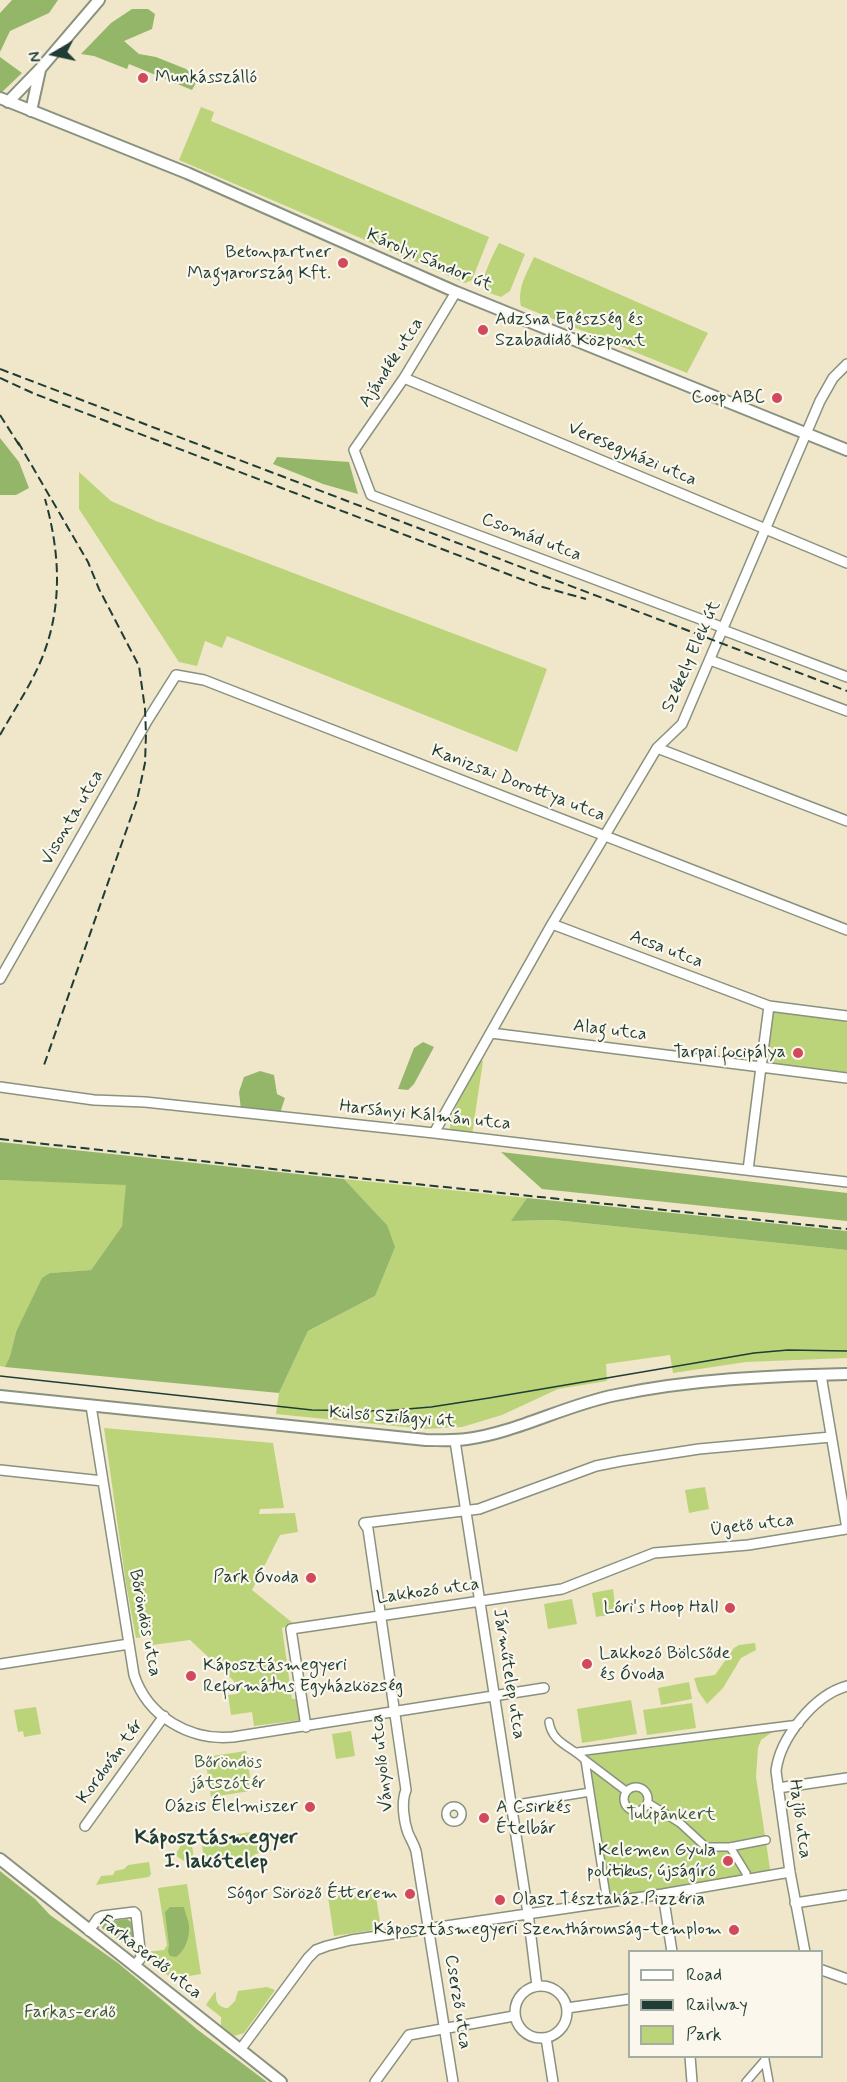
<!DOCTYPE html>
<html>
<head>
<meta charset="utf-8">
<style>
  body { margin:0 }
  #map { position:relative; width:847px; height:2082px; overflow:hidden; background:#f0e6ca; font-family:Mynerve,sans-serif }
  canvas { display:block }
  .legend { position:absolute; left:628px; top:1950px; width:195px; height:108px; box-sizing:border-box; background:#fbf7ec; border:2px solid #a3ada2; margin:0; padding:8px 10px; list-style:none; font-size:18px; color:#1f3d34 }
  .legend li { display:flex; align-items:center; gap:12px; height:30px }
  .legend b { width:30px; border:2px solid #a3ada2 }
  .north { position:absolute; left:24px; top:24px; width:60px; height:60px; -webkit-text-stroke:4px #fbf7ec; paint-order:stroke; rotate:261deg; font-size:16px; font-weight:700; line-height:24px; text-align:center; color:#1f3d34 }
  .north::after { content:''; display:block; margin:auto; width:21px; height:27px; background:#1f3d34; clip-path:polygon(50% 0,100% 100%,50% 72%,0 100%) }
</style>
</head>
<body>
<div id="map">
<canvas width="847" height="2082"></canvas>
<ul class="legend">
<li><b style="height:8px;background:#fff"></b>Road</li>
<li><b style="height:8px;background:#1f3d34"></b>Railway</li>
<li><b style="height:16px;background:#bbd479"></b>Park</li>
</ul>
<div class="north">N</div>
</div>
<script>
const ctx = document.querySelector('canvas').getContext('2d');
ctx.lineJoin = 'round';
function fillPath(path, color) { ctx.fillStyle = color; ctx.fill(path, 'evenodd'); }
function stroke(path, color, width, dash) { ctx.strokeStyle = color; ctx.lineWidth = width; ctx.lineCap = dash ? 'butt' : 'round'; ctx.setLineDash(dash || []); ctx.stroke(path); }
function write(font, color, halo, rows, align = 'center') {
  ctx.font = font + ' Mynerve,sans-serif'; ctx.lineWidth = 4.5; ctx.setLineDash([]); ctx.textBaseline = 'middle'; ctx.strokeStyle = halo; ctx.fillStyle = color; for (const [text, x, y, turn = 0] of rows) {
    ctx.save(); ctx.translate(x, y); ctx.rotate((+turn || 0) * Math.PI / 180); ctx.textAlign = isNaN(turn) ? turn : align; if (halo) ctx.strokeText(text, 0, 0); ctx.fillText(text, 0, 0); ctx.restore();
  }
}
fillPath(new Path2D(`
  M201,107L214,112L211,121L489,237L472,280L465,283L179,160Z
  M499,243L525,254L510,291L501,297C497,295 486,293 484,289C479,281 495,251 499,243Z
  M534,257L708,333L687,373L521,306C517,288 527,273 534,257Z
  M79,472L111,501L156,521L547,669L517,752L227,636L222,648L205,641L197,666L179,662L79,509Z
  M770,1011L847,1019V1074L764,1065Z
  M478,1060L483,1061L472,1135L453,1133L450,1128V1120Z
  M344,1179L527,1198L512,1221L554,1220L847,1250V1358L746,1362L673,1373L670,1355L606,1364L607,1381L558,1389L502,1415L462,1427L424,1429L276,1414L279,1393L308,1331L375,1296L387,1225Z
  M0,1180L127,1184L122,1226L91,1270L50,1273L16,1332L10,1356L5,1367L0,1366Z
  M104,1428L273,1443L284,1508L260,1509L259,1514L295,1513L298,1532L280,1535L252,1590L294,1624L282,1628L292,1699H298L301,1720L254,1726L252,1712L231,1715L228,1695L237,1694L236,1685L233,1680L190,1640L152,1645L151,1636L136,1638L126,1584Z
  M705,1487L709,1509L689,1513L685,1490Z
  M613,1589L616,1614L596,1617L592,1593Z
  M572,1599L577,1624L548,1629L544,1604Z
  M755,1643L756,1650L741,1658L723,1688L707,1704L698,1691L694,1678L715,1675L734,1648L739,1645Z
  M689,1682L692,1699L661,1705L658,1688Z
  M631,1700L637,1734L582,1743L577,1709Z
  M692,1703L696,1728L647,1735L643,1710Z
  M36,1707L41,1734L24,1737L23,1731L18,1732L14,1710Z
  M781,1726L761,1740L758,1748L756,1777L771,1875L607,1902L585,1760L577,1752Z
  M351,1731L355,1756L336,1759L332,1734Z
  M246,1751L252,1789L250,1791L211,1797L205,1757Z
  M188,1832L190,1833L194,1859L190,1865L175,1855L180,1847L178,1834Z
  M251,1832L252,1840L269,1837L271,1851L255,1854V1859L205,1866L201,1839Z
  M149,1862L151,1874L149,1877L96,1885L101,1876L113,1875L115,1871L124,1869L128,1865Z
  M187,1884L201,1974L172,1979L146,1957L145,1952L164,1950L167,1945L158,1888Z
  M375,1890L381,1929L334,1936L328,1897Z
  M267,1987L275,1990L244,2033L234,2036L221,2026V2017L206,2005L214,1993L216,1992C215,2001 218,2008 228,2008L235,2001L238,1991Z`), '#bbd479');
fillPath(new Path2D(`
  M12,0H58L49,13L10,31L0,52V13Z
  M132,9H148L155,14L152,29L124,41L139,54L156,57L186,69L198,79L192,90L129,64L127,69L94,56L81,54L111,23Z
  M0,57L22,73L1,93L0,92Z
  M0,438L19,462L29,488L16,495H0Z
  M277,457L349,462L358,494L323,484L273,464Z
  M423,1042L434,1047L414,1084L408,1090L398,1089L414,1048Z
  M260,1071L274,1075L277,1094L285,1098L280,1113L241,1110L239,1092L244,1077Z
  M0,1142L344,1179L387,1225L395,1247L375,1296L308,1331L279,1393L5,1367L10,1356L16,1332L42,1278L50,1273L91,1270L122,1226L126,1185L0,1180Z
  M501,1152L847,1193V1221L542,1189Z
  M527,1198L847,1231V1250L554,1220L511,1221Z
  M0,1871L35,1899L50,1915L118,1963L198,2030L267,2082H0Z
  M170,1907H184C185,1914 189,1920 189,1927C190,1937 185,1951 176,1957L170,1956L168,1952L169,1945L165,1912Z
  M127,1919L131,1922L135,1945L130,1947L102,1928L103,1922Z`), '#94b669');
const pedestrian = new Path2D(`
  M549,1722C552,1743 571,1746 585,1760L607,1902
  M577,1752L799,1724
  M585,1760L626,1791
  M624 1799a12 12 0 1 1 24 0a12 12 0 1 1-24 0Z
  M648,1803L680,1823L706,1847H730L766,1840
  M511,1805L590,1792
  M446 1814a8 8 0 1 1 16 0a8 8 0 1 1-16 0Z
  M730,1847L746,1873L747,1879
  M765,2060L769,2082
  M746,2082L765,2060V2056`);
const minor = new Path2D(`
  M456,292L404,378L354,450L371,495L724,628
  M404,378L847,563
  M723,630L847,677
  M710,660L847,711
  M657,748L847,821
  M552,924L769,1006
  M0,979L147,721L176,675L204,680L847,930
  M847,1016L769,1006L761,1067L847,1078
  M491,1033L761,1067L748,1170
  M0,1087L94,1100L145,1102L434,1133L847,1182
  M434,1133L552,924L657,748L682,724L820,401L833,378L847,364
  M821,1375L847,1529
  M91,1406L134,1675C148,1717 190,1741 233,1737L544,1688
  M455,1441L528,1913L537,1986
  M0,1470L103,1481
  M0,1664L129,1644
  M306,1727L291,1629L562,1589L654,1553L748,1545L847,1529
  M778,1788L847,1778
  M85,1826L164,1716
  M663,1894L672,1952
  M795,1903L847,1895
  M89,1931L98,1918L102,1916L134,1912L136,1914L141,1958L134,1966
  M805,1952L790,1872L776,1771C780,1738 814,1695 847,1686
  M822,1970L847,1979
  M515 2012a26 26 0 1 1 52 0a26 26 0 1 1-52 0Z
  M567,2008L630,1999
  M546,2038L553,2082
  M240,2050L308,1958L316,1950L327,1946L351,1940L663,1894L790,1872
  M690,2056L692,2082
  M375,2082L409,2035L514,2016
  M453,2082L416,1851C414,1844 411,1840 408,1833C404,1822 401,1802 406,1790L368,1529L364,1523L479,1509L596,1466L621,1461L699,1449L831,1437`);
const tertiary = new Path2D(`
  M0,98L187,173L456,292L847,450
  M8,102L40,69L99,0
  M31,111L40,70
  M0,1396L426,1440C440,1440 454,1441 467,1439C518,1432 565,1405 616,1395C692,1379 769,1376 847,1374
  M0,1859L281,2082`);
stroke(pedestrian, '#88927f', 10);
stroke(minor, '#88927f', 12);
stroke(tertiary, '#88927f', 14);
stroke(pedestrian, '#fff', 7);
stroke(minor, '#fff', 9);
stroke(tertiary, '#fff', 10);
stroke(new Path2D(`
  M0,1376L312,1410L383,1411L431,1407L489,1398L754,1353L788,1350L847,1351`), '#1f3d34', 1.5);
stroke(new Path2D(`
  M0,369L847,691
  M0,378L35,394L539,586L586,599
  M0,415L21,448
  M18,442L88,562L99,589L139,666L145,709L146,734L145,763L137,800L43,1068
  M0,735C14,710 31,685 42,658C63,606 60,552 45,499
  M0,1139L310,1173L847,1229`), '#1f3d34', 2, [9, 4.5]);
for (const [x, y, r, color] of [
  [143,78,6,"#d1495b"],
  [343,263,6,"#d1495b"],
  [483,330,6,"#d1495b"],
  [777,398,6,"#d1495b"],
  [798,1053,6,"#d1495b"],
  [311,1578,6,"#d1495b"],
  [730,1608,6,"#d1495b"],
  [587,1664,6,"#d1495b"],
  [191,1676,6,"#d1495b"],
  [310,1807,6,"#d1495b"],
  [484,1818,6,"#d1495b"],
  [728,1861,6,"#d1495b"],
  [410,1894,6,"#d1495b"],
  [500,1900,6,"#d1495b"],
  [734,1930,6,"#d1495b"]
]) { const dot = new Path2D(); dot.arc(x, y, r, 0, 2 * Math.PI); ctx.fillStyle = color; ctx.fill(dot); stroke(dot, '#fbf7ec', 2); }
write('18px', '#1f3d34', '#fbf7ec', [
  ["Munkásszálló",155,78,"left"],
  ["Betonpartner",331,253],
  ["Magyarország Kft.",331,274],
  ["Adzsna Egészség és",495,320,"left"],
  ["Szabadidő Központ",495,341,"left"],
  ["Coop ABC",765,398],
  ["Tarpai focipálya",786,1053],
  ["Park Óvoda",299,1578],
  ["Lóri's Hoop Hall",718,1608],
  ["Lakkozó Bölcsőde",599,1654,"left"],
  ["és Óvoda",599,1675,"left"],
  ["Káposztásmegyeri",203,1666,"left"],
  ["Református Egyházközség",203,1687,"left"],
  ["Oázis Élelmiszer",298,1807],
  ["A Csirkés",496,1808,"left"],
  ["Ételbár",496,1829,"left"],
  ["Kelemen Gyula",716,1851],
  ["politikus, újságíró",716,1872],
  ["Sógor Söröző Étterem",398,1894],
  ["Olasz Tésztaház Pizzéria",512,1900,"left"],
  ["Káposztásmegyeri Szentháromság-templom",722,1930]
], 'right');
write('18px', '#1f3d34', '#fbf7ec', [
  ["Károlyi Sándor út",429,261,23],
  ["Ajándék utca",392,363,-57],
  ["Veresegyházi utca",632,455,23],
  ["Csomád utca",531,538,21],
  ["Székely Elek út",692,657,-66],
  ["Kanizsai Dorottya utca",518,784,21],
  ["Visonta utca",73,818,-60],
  ["Acsa utca",666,950,21],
  ["Alag utca",610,1031,7],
  ["Harsányi Kálmán utca",425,1116,6],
  ["Külső Szilágyi út",392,1418,4],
  ["Ügető utca",752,1526,-7],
  ["Lakkozó utca",428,1592,-8],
  ["Bőröndös utca",144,1623,79],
  ["Járműtelep utca",508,1674,81],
  ["Kordován tér",111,1762,-54],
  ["Ványoló utca",383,1763,-96],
  ["Hajló utca",799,1819,82],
  ["Farkaserdő utca",150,1958,38],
  ["Cserző utca",457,2002,81]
]);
write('18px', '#3e5b42', '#fbf7ec', [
  ["Bőröndös",228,1763],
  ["játszótér",228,1784],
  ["Tulipánkert",671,1815],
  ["Farkas-erdő",70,2013]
]);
write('bold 21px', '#1f3d34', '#fbf7ec', [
  ["Káposztásmegyer",216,1839],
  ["I. lakótelep",216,1863]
]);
</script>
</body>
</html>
